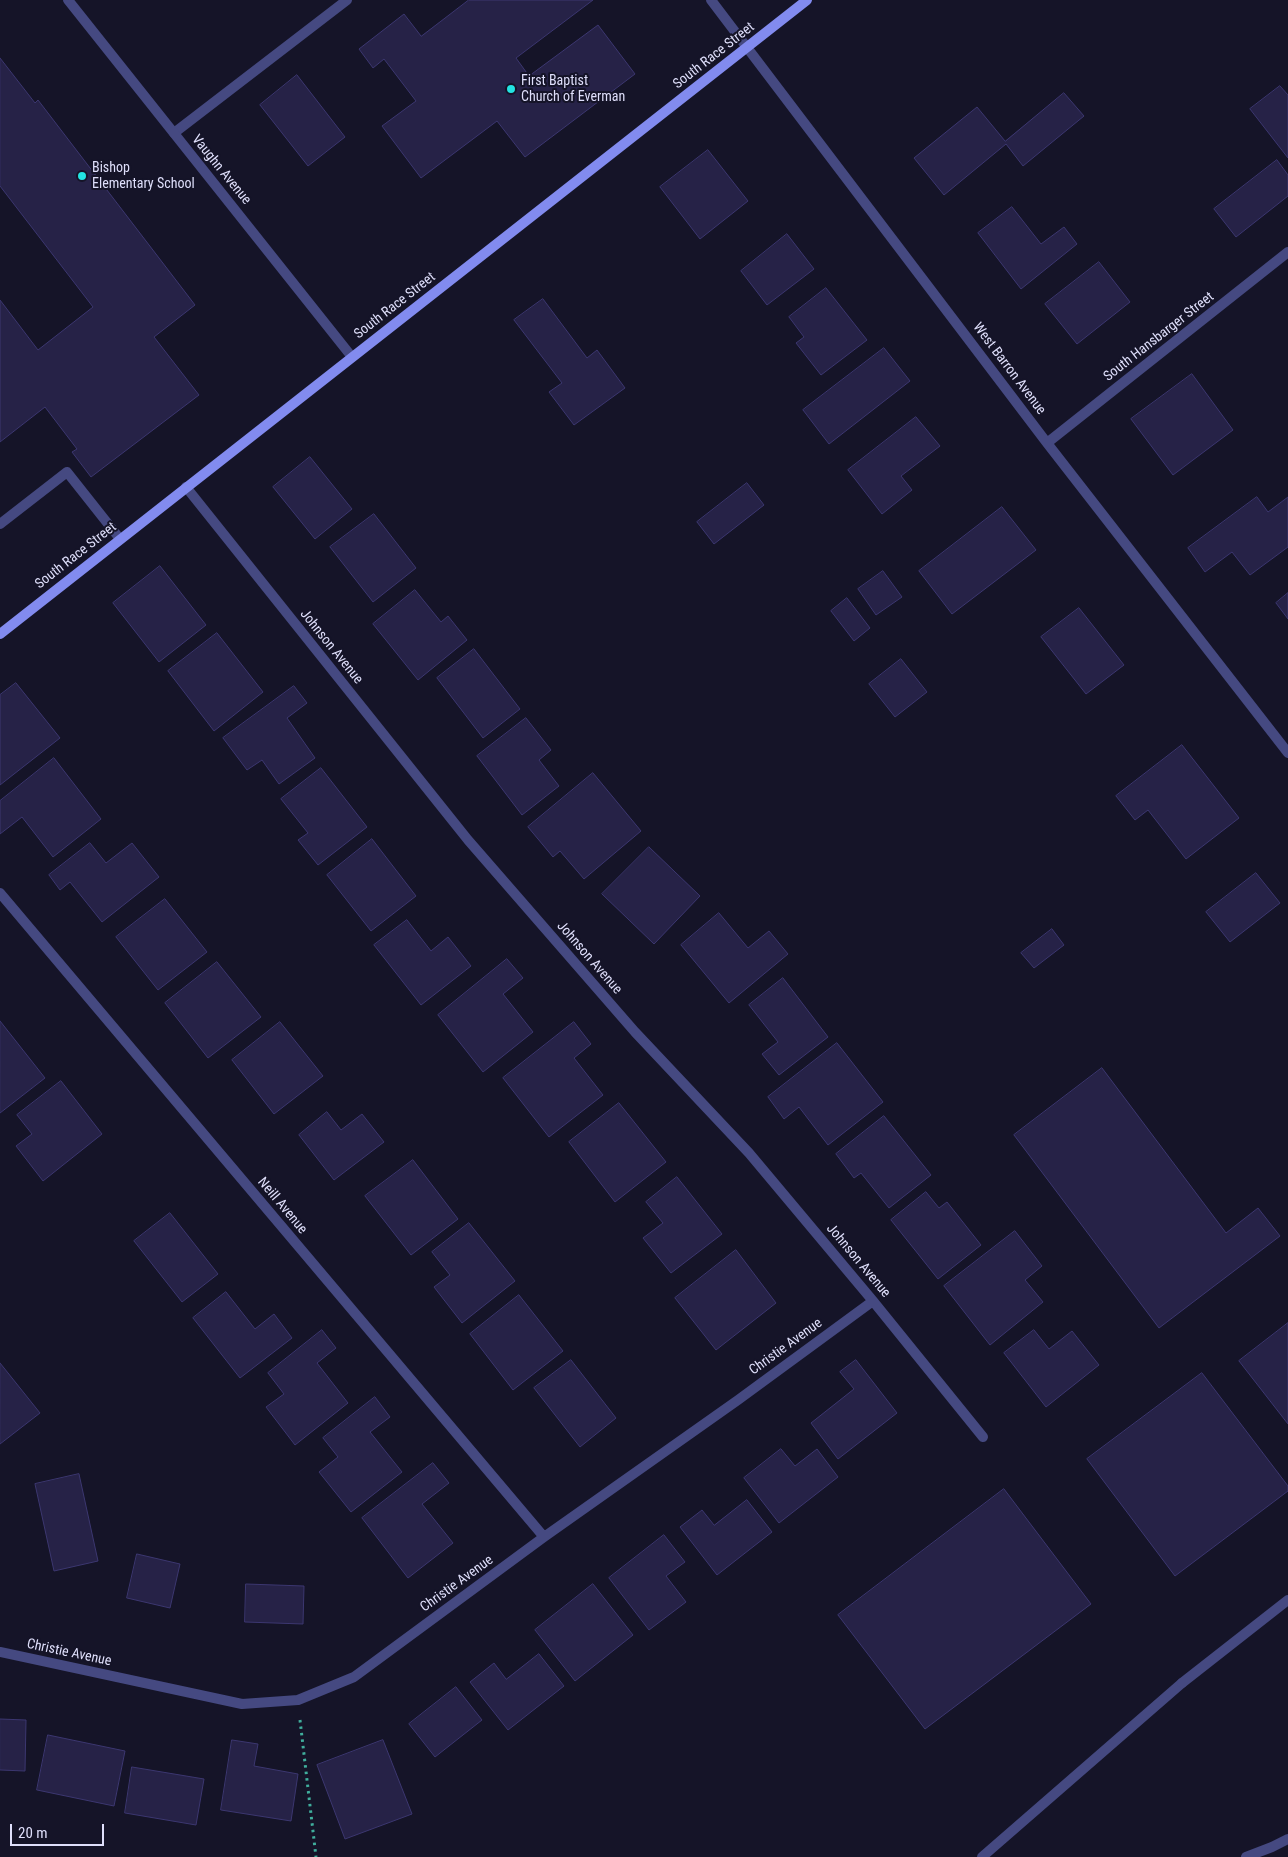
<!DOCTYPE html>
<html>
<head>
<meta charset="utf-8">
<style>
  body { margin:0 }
  #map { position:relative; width:1288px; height:1857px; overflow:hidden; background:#151428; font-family:"Roboto Condensed",sans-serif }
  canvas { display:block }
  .scale { position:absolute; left:10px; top:1824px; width:94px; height:22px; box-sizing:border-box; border:2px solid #dfdffb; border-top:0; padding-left:6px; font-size:15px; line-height:18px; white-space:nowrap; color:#dfdffb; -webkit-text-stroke:4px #151428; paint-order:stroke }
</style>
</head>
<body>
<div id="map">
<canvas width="1288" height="1857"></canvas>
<div class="scale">20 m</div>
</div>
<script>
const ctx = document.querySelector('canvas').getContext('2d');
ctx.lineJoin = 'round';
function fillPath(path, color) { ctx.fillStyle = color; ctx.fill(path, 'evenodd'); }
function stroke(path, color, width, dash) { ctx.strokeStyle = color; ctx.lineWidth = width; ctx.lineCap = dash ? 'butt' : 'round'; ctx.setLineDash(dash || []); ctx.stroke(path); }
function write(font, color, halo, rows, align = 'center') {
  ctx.font = font + ' "Roboto Condensed",sans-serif'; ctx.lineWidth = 4; ctx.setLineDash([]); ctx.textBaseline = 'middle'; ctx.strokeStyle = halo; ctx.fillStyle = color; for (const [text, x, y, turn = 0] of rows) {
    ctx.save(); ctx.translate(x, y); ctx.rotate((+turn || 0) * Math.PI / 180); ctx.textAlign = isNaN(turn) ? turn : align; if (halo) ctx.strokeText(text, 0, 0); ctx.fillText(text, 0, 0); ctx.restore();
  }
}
const building = new Path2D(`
  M469,0H593L516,58L529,76L598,25L635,74L525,157L497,121L421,178L382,126L416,101L384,59L373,68L359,49L404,14L421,36Z
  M0,58L35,103L38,100L195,305L154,337L199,395L91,477L72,452L77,449L45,407L0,442V300L38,350L93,307L0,186Z
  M297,75L345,137L308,166L260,105Z
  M1280,86L1288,95V158L1250,109Z
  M1064,93L1084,116L1023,166L1006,144L944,195L914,158L977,107L1005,141Z
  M708,150L748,201L700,239L660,187Z
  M1277,160L1288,175V196L1236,237L1214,209Z
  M1012,207L1041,244L1064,227L1077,244L1021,289L978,233Z
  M787,234L814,269L767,305L741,271Z
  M1099,262L1130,302L1077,344L1045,304Z
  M826,288L867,340L821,375L796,343L804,337L789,317Z
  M543,299L587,358L597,350L625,388L574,425L549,392L562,383L514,320Z
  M884,348L910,381L829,444L803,410Z
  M1192,374L1233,430L1173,475L1131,419Z
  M916,417L940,446L901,476L912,490L882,514L848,470Z
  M310,457L352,509L315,539L273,487Z
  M747,483L764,505L714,544L697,522Z
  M1257,497L1268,512L1288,497V547L1250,575L1232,552L1205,572L1188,548Z
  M1002,507L1036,550L952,614L919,571Z
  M374,514L416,568L373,602L330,547Z
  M160,566L206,625L159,662L113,603Z
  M883,571L902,597L876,615L858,589Z
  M415,590L441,622L448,616L467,640L418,680L373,624Z
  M1288,593V619L1276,603Z
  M847,598L870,628L854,641L831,611Z
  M1079,608L1124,665L1086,694L1041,637Z
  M217,633L263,692L214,731L168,671Z
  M474,649L520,709L483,738L437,678Z
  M901,659L927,692L895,717L869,684Z
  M16,683L60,738L0,785V695Z
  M294,686L307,703L287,718L315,758L279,784L262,760L247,770L223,738Z
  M526,718L551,750L539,760L559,786L522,815L477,756Z
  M1182,745L1239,818L1186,859L1148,810L1135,820L1116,796Z
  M54,758L101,819L53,857L22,817L0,834V801Z
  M321,768L367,827L318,865L298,840L308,833L281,799Z
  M593,773L641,831L584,879L560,851L553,857L528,827Z
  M372,839L416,896L371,931L327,875Z
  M90,843L106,863L132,843L159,877L102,922L70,882L60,890L49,875Z
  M649,847L700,896L654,944L602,894Z
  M1256,873L1280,903L1230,942L1206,912Z
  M165,899L207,952L158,990L116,937Z
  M719,913L748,948L769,931L788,954L729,1003L681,945Z
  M407,920L431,951L448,937L471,966L421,1005L374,945Z
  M1052,929L1064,945L1034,968L1021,953Z
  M507,959L523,978L503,994L533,1032L483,1072L438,1015Z
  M217,962L261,1017L208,1058L165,1003Z
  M783,978L828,1037L779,1075L762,1054L778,1042L749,1005Z
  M0,1021L45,1078L0,1113Z
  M280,1022L323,1076L274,1114L232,1060Z
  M574,1022L591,1044L574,1058L603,1095L549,1137L503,1078Z
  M837,1043L883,1102L828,1145L799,1107L784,1119L768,1097Z
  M1102,1068L1226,1233L1258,1208L1280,1236L1159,1328L1014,1135Z
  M61,1081L102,1134L43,1181L16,1146L32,1134L17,1115Z
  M619,1103L666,1162L615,1202L569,1142Z
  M327,1112L341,1130L362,1114L384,1142L334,1180L299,1135Z
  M884,1116L931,1175L889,1208L861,1173L854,1178L836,1154Z
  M413,1160L458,1219L411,1255L365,1196Z
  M677,1177L722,1234L671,1273L643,1238L663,1223L646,1202Z
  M926,1192L939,1208L947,1202L981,1245L938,1279L891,1220Z
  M170,1213L218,1274L182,1302L134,1241Z
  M469,1223L515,1281L462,1323L434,1287L450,1275L432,1252Z
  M1015,1231L1042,1266L1025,1280L1043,1302L990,1345L944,1286Z
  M736,1250L776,1303L716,1350L675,1298Z
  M226,1292L255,1329L274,1314L292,1338L240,1378L193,1318Z
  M519,1295L563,1351L513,1390L470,1334Z
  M1288,1323V1424L1239,1361Z
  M322,1330L336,1348L317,1363L348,1403L295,1445L266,1407L284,1394L268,1373Z
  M1034,1330L1049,1349L1072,1331L1099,1365L1046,1407L1004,1353Z
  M571,1360L616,1418L580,1447L534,1388Z
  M856,1360L897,1413L838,1459L811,1423L854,1389L840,1372Z
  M0,1363L40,1413L0,1444Z
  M1202,1373L1288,1486V1491L1175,1576L1087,1459Z
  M375,1397L390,1417L370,1432L402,1472L351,1512L319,1472L338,1457L323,1438Z
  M781,1449L795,1466L817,1449L838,1477L779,1523L744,1478Z
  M433,1463L449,1483L422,1504L453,1543L408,1578L362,1518Z
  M79,1474L98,1561L54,1571L35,1484Z
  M1004,1489L1091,1604L925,1729L838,1615Z
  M747,1500L772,1532L717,1575L680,1527L702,1510L714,1525Z
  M664,1535L685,1562L666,1576L686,1602L649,1630L609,1578Z
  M137,1554L180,1564L170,1608L127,1598Z
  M246,1584L304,1586L303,1624L245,1622Z
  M593,1584L633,1635L575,1681L535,1630Z
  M539,1654L564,1686L508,1730L470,1682L494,1663L506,1679Z
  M456,1687L482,1720L435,1757L409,1724Z
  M0,1719L26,1720L25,1771L0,1770Z
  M48,1735L125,1751L114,1806L37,1790Z
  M232,1740L258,1744L254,1766L298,1774L291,1821L221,1810Z
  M383,1740L412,1814L345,1839L317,1765Z
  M132,1767L204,1779L196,1825L125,1813Z`);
fillPath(building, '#262247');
stroke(building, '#3c3770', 1);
stroke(new Path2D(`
  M300,1720L316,1857`), '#40ae9c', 3, [2.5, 4]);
stroke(new Path2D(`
  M174,133L347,0
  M0,524L67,472L120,539
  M982,1857L1182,1683
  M1246,1857L1272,1847L1288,1839`), '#454981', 10);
stroke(new Path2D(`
  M68,0L352,357
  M711,0L1047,443L1288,753
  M1047,443L1288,252
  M186,487L468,840L635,1032L749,1153L873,1301L983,1437
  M0,893L544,1537
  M0,1652L242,1704L298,1700L354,1677L544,1537L738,1400L873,1301
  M1182,1683L1288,1600`), '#454981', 10);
stroke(new Path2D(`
  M0,634L807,0`), '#828bef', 10);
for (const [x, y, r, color] of [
  [511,89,5,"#23e3e2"],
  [82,176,5,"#23e3e2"]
]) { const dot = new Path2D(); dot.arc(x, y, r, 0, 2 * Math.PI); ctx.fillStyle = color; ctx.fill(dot); stroke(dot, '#151428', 2); }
write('14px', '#dfdffb', '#151428', [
  ["South Race Street",714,56,-38],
  ["Vaughn Avenue",221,170,51],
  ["South Race Street",395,306,-38],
  ["South Hansbarger Street",1159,337,-38],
  ["West Barron Avenue",1009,369,53],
  ["South Race Street",76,556,-38],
  ["Johnson Avenue",331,647,51],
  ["Johnson Avenue",589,958,49],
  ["Neill Avenue",282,1206,50],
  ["Johnson Avenue",858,1261,50],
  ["Christie Avenue",786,1347,-36],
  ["Christie Avenue",457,1584,-36],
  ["Christie Avenue",69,1653,12]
]);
write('14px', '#dfdffb', '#151428', [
  ["First Baptist",521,81],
  ["Church of Everman",521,97],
  ["Bishop",92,168],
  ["Elementary School",92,184]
], 'left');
</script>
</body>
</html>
